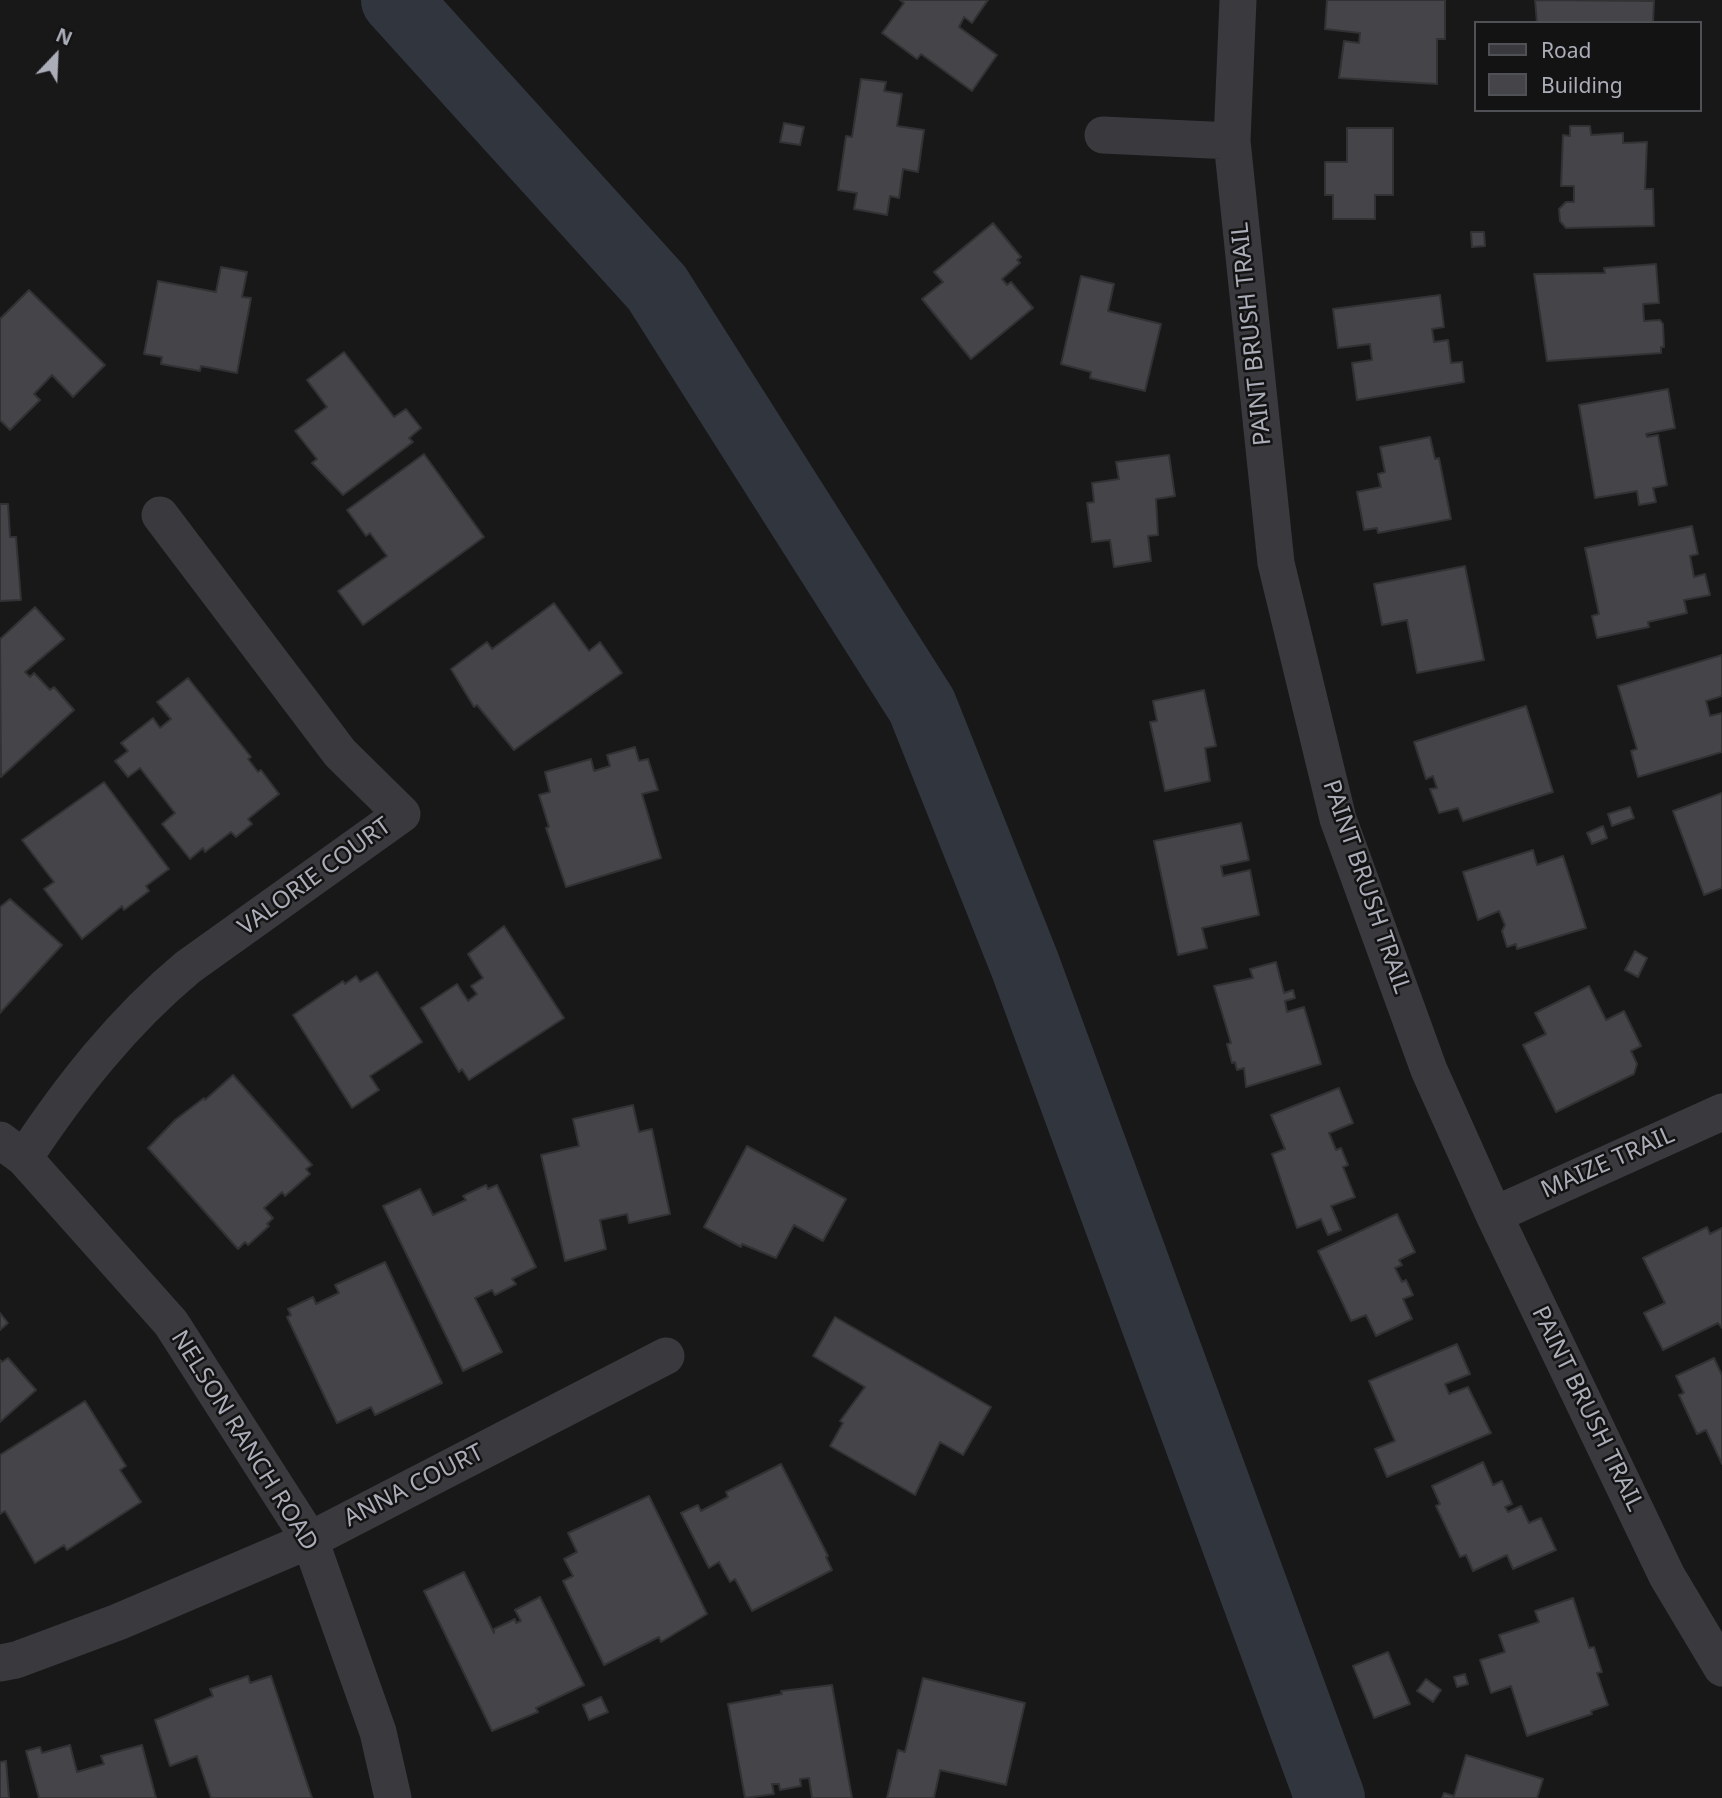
<!DOCTYPE html>
<html>
<head>
<meta charset="utf-8">
<style>
  body { margin:0 }
  #map { position:relative; width:1722px; height:1798px; overflow:hidden; background:#181819; font-family:"Noto Sans",sans-serif }
  canvas { display:block }
  .legend { position:absolute; left:1474px; top:21px; width:228px; height:91px; box-sizing:border-box; background:#131314; border:2px solid #505156; margin:0; padding:9px 12px; list-style:none; font-size:21px; color:#abadb8 }
  .legend li { display:flex; align-items:center; gap:14px; height:35px }
  .legend b { width:35px; border:2px solid #505156 }
  .north { position:absolute; left:21px; top:21px; width:70px; height:70px; -webkit-text-stroke:5px #131314; paint-order:stroke; rotate:23deg; font-size:19px; font-weight:700; line-height:28px; text-align:center; color:#abadb8 }
  .north::after { content:''; display:block; margin:auto; width:24px; height:32px; background:#abadb8; clip-path:polygon(50% 0,100% 100%,50% 72%,0 100%) }
</style>
</head>
<body>
<div id="map">
<canvas width="1722" height="1798"></canvas>
<ul class="legend">
<li><b style="height:9px;background:#39393e"></b>Road</li>
<li><b style="height:19px;background:#454549"></b>Building</li>
</ul>
<div class="north">N</div>
</div>
<script>
const ctx = document.querySelector('canvas').getContext('2d');
ctx.lineJoin = 'round';
function stroke(path, color, width, dash) { ctx.strokeStyle = color; ctx.lineWidth = width; ctx.lineCap = dash ? 'butt' : 'round'; ctx.setLineDash(dash || []); ctx.stroke(path); }
function fillPath(path, color) { ctx.fillStyle = color; ctx.fill(path, 'evenodd'); }
function write(font, color, halo, rows, align = 'center') {
  ctx.font = font + ' "Noto Sans",sans-serif'; ctx.lineWidth = 5; ctx.setLineDash([]); ctx.textBaseline = 'middle'; ctx.strokeStyle = halo; ctx.fillStyle = color; for (const [text, x, y, turn = 0] of rows) {
    ctx.save(); ctx.translate(x, y); ctx.rotate((+turn || 0) * Math.PI / 180); ctx.textAlign = isNaN(turn) ? turn : align; if (halo) ctx.strokeText(text, 0, 0); ctx.fillText(text, 0, 0); ctx.restore();
  }
}
stroke(new Path2D(`
  M396,0L657,288L922,706L1025,965L1330,1798`), '#31363e', 70);
const building = new Path2D(`
  M900,0H988L972,23L964,17L959,27L997,55L972,91L921,54L917,59L882,33L904,3Z
  M1327,0H1445V39H1437V84L1339,78L1344,41L1359,43L1360,33L1325,29Z
  M1535,0L1654,1L1653,23H1537Z
  M861,79L886,82L884,91L902,94L897,126L924,130L918,172L903,169L899,198L890,196L887,215L854,209L857,193L838,190L846,136L852,137Z
  M784,123L804,127L800,145L780,142Z
  M1570,126H1590L1591,135L1623,133V143L1647,142L1645,189H1653L1654,226L1566,228L1560,221L1559,209L1566,202H1574V186H1561L1563,135L1570,136Z
  M1347,128H1393V195H1375V219H1333V195H1325V162H1347Z
  M993,223L1021,257L1017,260L1020,263L1002,279L1007,285L1011,282L1033,308L971,359L922,299L943,282L934,272Z
  M1471,232H1484L1485,246L1472,247Z
  M1656,264L1659,303L1643,304L1644,321L1660,320L1663,324L1664,347H1661V353L1547,361L1534,274L1605,273L1604,268Z
  M221,267L247,272L242,297L251,298L237,373L201,366L200,371L161,364L162,357L144,354L158,281L216,292Z
  M1081,276L1114,284L1108,311L1161,324L1145,391L1090,378L1091,372L1061,364Z
  M29,290L105,365L73,397L52,375L34,394L40,400L10,430L0,420V319Z
  M1440,295L1444,327L1432,329L1434,342L1448,340L1451,363L1462,362L1464,382L1357,400L1352,363L1372,360L1370,344L1338,348L1333,309Z
  M344,352L394,417L406,409L421,428L409,438L413,442L343,495L312,463L317,459L295,431L327,407L307,380Z
  M1668,389L1675,428L1646,434L1647,437L1658,435L1667,485L1653,488L1656,502L1639,505L1637,491L1595,498L1579,405Z
  M1430,437L1435,459L1439,458L1451,519L1378,533L1377,528L1364,530L1357,492L1381,487L1378,474L1385,472L1380,447Z
  M424,454L484,537L363,625L338,591L387,556L370,533L366,536L347,510Z
  M1169,455L1175,496L1156,499L1158,535L1148,536L1151,561L1114,567L1110,540L1092,542L1087,503L1094,502L1092,483L1119,479L1116,462Z
  M0,504H8L10,537H16L21,600L0,601Z
  M1692,526L1698,554L1690,556L1694,577L1705,574L1710,595L1684,600L1687,613L1648,622L1649,627L1597,638L1592,616L1599,614L1585,548Z
  M1465,566L1484,660L1417,673L1407,620L1382,625L1374,584Z
  M554,603L589,651L600,642L622,673L514,750L477,705L474,707L451,669L487,642L492,649Z
  M35,607L64,639L25,672L30,677L34,673L50,690L54,687L74,710L1,777L0,639Z
  M1722,655V696L1706,701L1710,716L1722,713V752L1638,777L1631,751L1637,749L1618,686Z
  M188,678L251,757L248,759L258,772L261,770L279,794L248,819L252,824L236,837L231,832L205,852L203,848L190,859L162,824L175,813L140,768L128,777L115,761L128,751L121,743L153,718L160,728L171,719L157,702Z
  M1204,690L1216,746L1205,748L1210,781L1165,791L1150,722L1157,721L1153,701Z
  M1526,706L1553,792L1463,821L1458,808L1439,813L1430,789L1437,788L1433,776L1426,779L1414,742Z
  M635,747L639,761L648,759L658,790L642,794L661,858L566,887L546,828L549,827L539,795L550,792L545,772L591,759L594,771L610,766L607,755Z
  M104,782L169,869L146,886L149,891L124,910L122,906L82,939L44,889L54,882L22,840Z
  M1722,793V888L1704,895L1673,811Z
  M1630,807L1634,818L1612,826L1608,814Z
  M1241,823L1249,860L1221,866L1223,876L1250,870L1259,915L1202,928L1207,948L1178,955L1154,841Z
  M1603,826L1607,838L1592,844L1587,833Z
  M1533,850L1537,865L1563,856L1586,928L1517,949L1516,944L1507,947L1502,931L1505,925L1499,911L1478,920L1463,872Z
  M10,899L62,945L0,1013V907Z
  M504,926L564,1018L469,1080L462,1069L459,1072L421,1008L457,984L468,1001L477,994L471,986L483,978L468,954Z
  M1635,951L1647,958L1638,977L1625,970Z
  M1276,962L1284,993L1293,990L1295,998L1285,1001L1287,1012L1304,1007L1321,1064L1246,1087L1244,1068L1237,1070L1235,1062L1232,1063L1227,1044L1231,1043L1214,986L1253,978L1250,969Z
  M377,972L422,1042L370,1076L379,1090L352,1108L293,1015L343,981L345,984L356,976L360,982Z
  M1589,986L1606,1020L1624,1011L1641,1046L1631,1051L1637,1064L1634,1074L1556,1112L1523,1045L1546,1034L1535,1013Z
  M233,1075L312,1165L306,1169L310,1174L285,1196L282,1192L264,1208L273,1218L267,1224L269,1226L248,1245L245,1242L238,1249L148,1148L175,1120L204,1098L205,1100Z
  M1339,1088L1353,1123L1329,1133L1336,1150L1341,1148L1348,1165L1343,1167L1355,1197L1331,1206L1341,1230L1328,1235L1321,1219L1297,1228L1272,1154L1285,1149L1271,1115Z
  M633,1105L639,1132L652,1129L670,1214L629,1223L627,1214L600,1220L606,1249L565,1261L541,1155L579,1146L573,1119Z
  M747,1146L846,1199L823,1241L794,1225L776,1258L742,1244L741,1247L704,1227Z
  M486,1185L488,1189L497,1185L536,1267L512,1279L516,1284L495,1295L492,1290L475,1298L502,1352L463,1371L383,1206L420,1189L433,1215L466,1200L463,1196Z
  M1397,1214L1415,1252L1399,1260L1402,1265L1395,1268L1402,1282L1406,1280L1413,1295L1403,1299L1412,1319L1376,1336L1366,1315L1351,1321L1318,1251Z
  M1707,1227L1710,1234L1722,1228V1328L1718,1323L1663,1350L1644,1313L1665,1303L1643,1258Z
  M385,1262L442,1383L375,1415L371,1407L337,1423L287,1317L291,1315L288,1309L313,1297L316,1304L339,1293L335,1285Z
  M0,1313L8,1323L0,1330Z
  M835,1317L991,1407L963,1455L940,1442L915,1495L830,1446L843,1423L840,1421L865,1387L813,1356Z
  M1457,1344L1470,1374L1445,1384L1449,1394L1468,1387L1491,1433L1387,1477L1375,1449L1395,1441L1369,1381Z
  M8,1358L36,1390L0,1422V1360L2,1362Z
  M1714,1358L1722,1375V1464L1706,1430L1697,1434L1679,1395L1684,1393L1676,1376Z
  M85,1401L126,1466L120,1470L141,1502L67,1550L64,1545L35,1563L5,1511L0,1514V1455Z
  M1483,1462L1493,1485L1502,1481L1512,1504L1505,1507L1508,1512L1521,1506L1529,1523L1541,1518L1556,1550L1513,1569L1507,1555L1473,1571L1466,1555L1460,1557L1436,1506L1440,1504L1432,1486Z
  M781,1464L828,1556L826,1557L832,1570L752,1611L735,1579L730,1582L719,1562L709,1568L681,1513L698,1505L701,1511L728,1497L726,1492Z
  M649,1496L707,1614L661,1642L659,1637L604,1665L563,1581L573,1576L564,1559L577,1552L568,1533Z
  M464,1572L494,1633V1629L515,1619L516,1623L521,1621L515,1610L540,1597L584,1685L536,1708L538,1712L492,1731L424,1591Z
  M1573,1598L1589,1648L1594,1647L1602,1672L1597,1673L1608,1705L1591,1711L1592,1714L1527,1736L1511,1686L1491,1693L1480,1660L1505,1652L1499,1635L1539,1622L1535,1611Z
  M1388,1652L1410,1704L1374,1718L1353,1666Z
  M1465,1674L1468,1684L1457,1687L1454,1677Z
  M248,1676L250,1683L271,1676L312,1798H211L197,1756L170,1766L155,1720L213,1696L210,1689Z
  M923,1678L1025,1703L1006,1785L940,1770L934,1798H887L898,1750L905,1752Z
  M1426,1679L1441,1690L1433,1702L1417,1691Z
  M832,1685L852,1798H812L809,1778L800,1779L801,1786L780,1790L779,1784H772L774,1794L745,1798L728,1704L782,1694L781,1691Z
  M601,1697L608,1712L589,1720L583,1705Z
  M70,1745L77,1772L104,1764L101,1756L142,1745L156,1798H39L26,1751L40,1747L42,1753Z
  M1466,1755L1543,1779L1537,1798H1442L1444,1793L1454,1796Z
  M6,1761L9,1798H0V1762Z`);
fillPath(building, '#454549');
stroke(building, '#323235', 2);
stroke(new Path2D(`
  M1238,0L1232,141L1276,563L1338,819L1429,1070L1494,1215L1667,1576L1722,1668
  M1103,135L1232,141
  M0,1140L24,1158L171,1323L310,1540L378,1732L393,1798
  M24,1158C71,1087 122,1022 188,967L402,814L340,753L160,515
  M1494,1215L1722,1112
  M0,1663L16,1660L118,1622L310,1540L666,1356`), '#39393e', 37);
write('24px', '#abadb8', '#131314', [
  ["PAINT BRUSH TRAIL",1252,334,-96],
  ["VALORIE COURT",315,877,-36],
  ["PAINT BRUSH TRAIL",1366,887,71],
  ["MAIZE TRAIL",1608,1163,-24],
  ["PAINT BRUSH TRAIL",1587,1409,64],
  ["NELSON RANCH ROAD",244,1441,58],
  ["ANNA COURT",414,1486,-27]
]);
</script>
</body>
</html>
